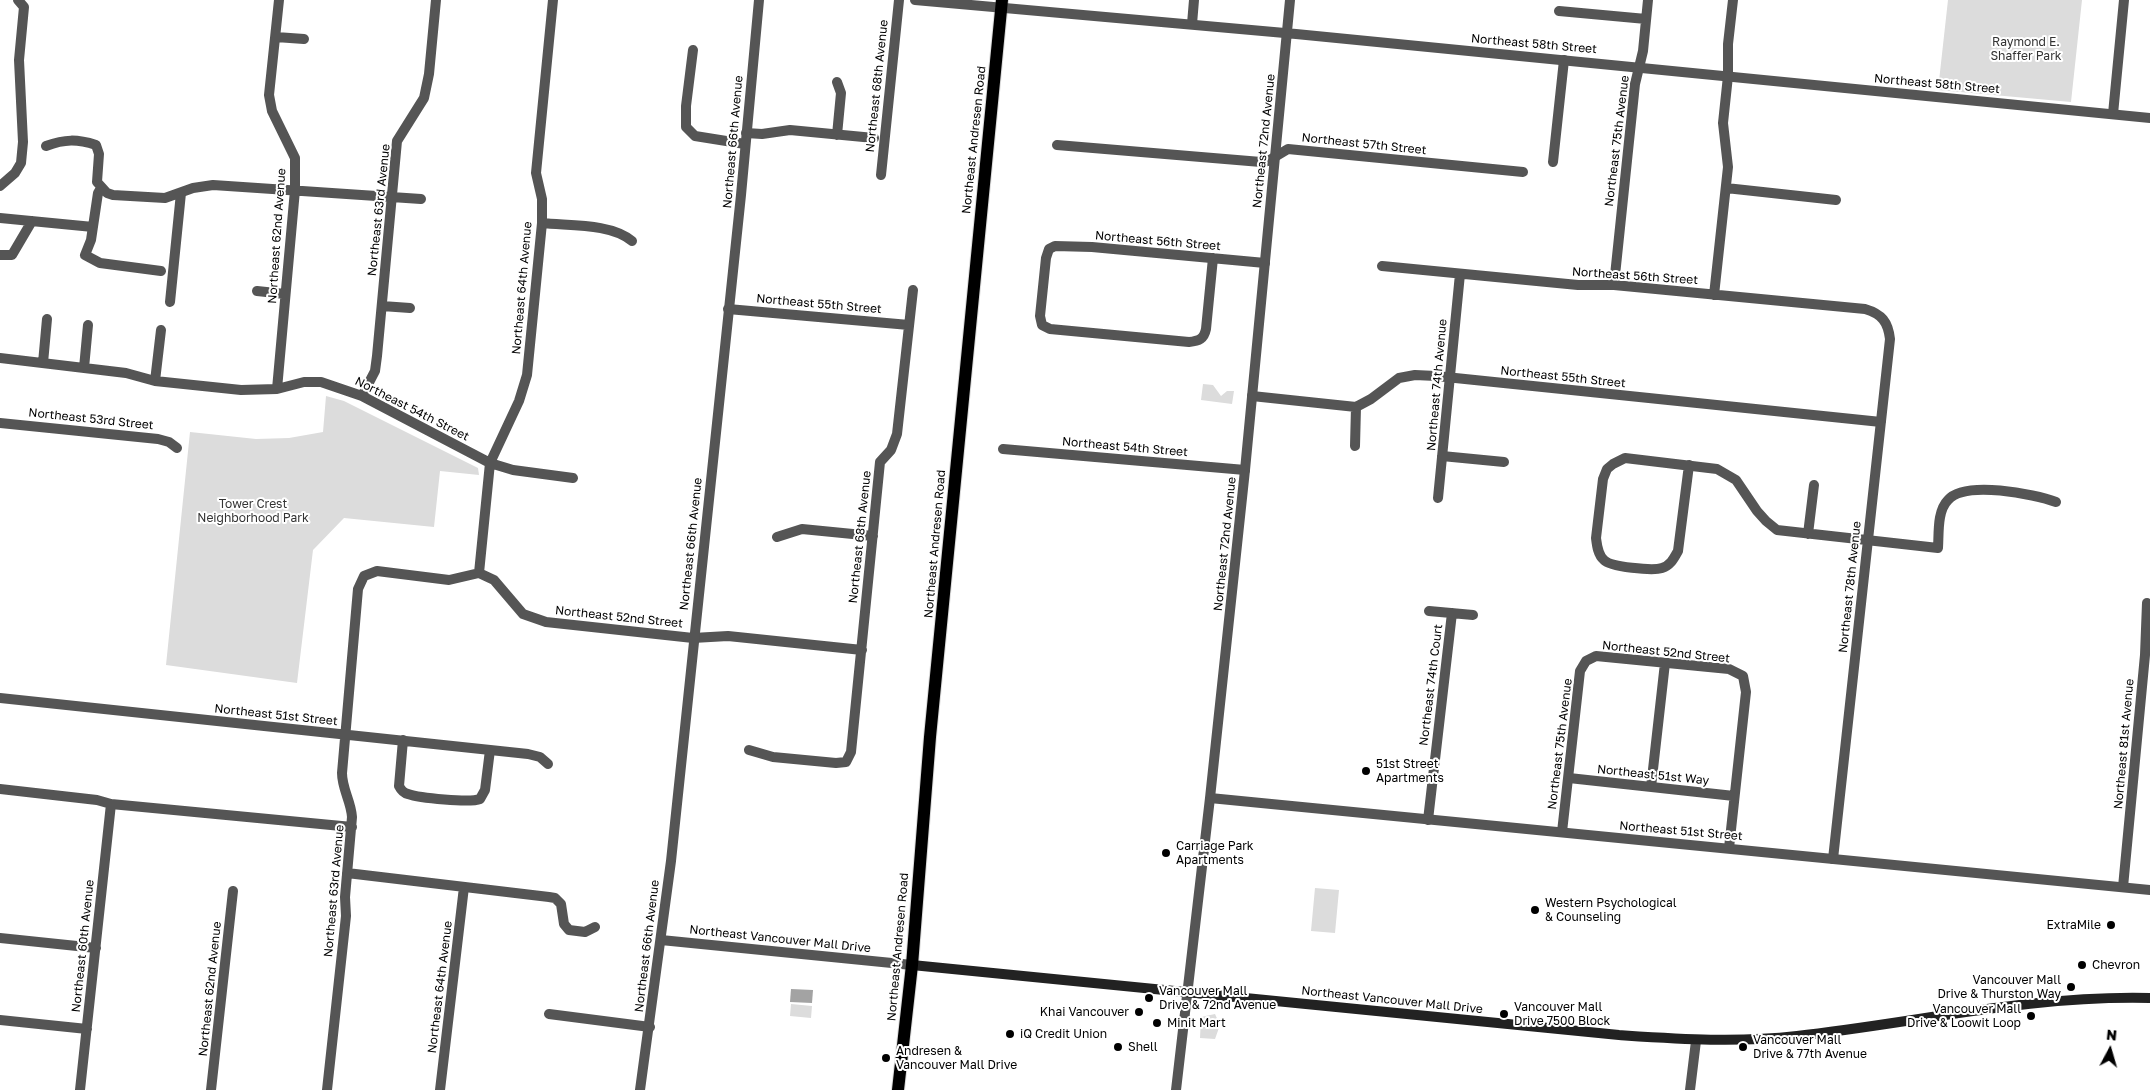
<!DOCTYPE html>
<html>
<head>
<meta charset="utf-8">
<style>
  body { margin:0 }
  #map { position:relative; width:2150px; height:1090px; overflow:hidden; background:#fff; font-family:"Golos Text",sans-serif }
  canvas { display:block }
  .north { position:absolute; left:2085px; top:1025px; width:50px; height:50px; -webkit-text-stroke:4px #fff; paint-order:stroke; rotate:6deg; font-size:14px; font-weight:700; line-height:20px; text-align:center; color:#000 }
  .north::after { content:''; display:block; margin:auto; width:18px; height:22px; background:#000; clip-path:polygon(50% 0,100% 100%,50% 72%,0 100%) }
</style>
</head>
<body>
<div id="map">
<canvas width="2150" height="1090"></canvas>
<div class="north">N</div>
</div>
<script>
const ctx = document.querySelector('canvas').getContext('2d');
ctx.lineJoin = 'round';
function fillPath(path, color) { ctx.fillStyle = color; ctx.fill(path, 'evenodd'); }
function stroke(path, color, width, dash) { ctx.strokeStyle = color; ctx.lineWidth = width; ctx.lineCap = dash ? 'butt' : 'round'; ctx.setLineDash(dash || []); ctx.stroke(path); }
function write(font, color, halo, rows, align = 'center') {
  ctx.font = font + ' "Golos Text",sans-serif'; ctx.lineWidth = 4; ctx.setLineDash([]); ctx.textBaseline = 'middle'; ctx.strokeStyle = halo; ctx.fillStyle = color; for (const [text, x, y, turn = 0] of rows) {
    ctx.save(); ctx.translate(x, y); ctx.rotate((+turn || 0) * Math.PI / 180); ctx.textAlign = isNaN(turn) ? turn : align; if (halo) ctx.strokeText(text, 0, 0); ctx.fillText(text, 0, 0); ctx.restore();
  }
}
fillPath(new Path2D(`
  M1948,0H2082L2071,102L1938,90Z
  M1203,384L1213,385L1221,396L1227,391H1234L1232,404L1201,400Z
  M326,396L344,401L478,468L479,475L440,471L434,527L344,518L313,550L297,683L166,665L190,432L256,439L289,438L323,432Z
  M1315,888L1339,890L1335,933L1311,931Z
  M791,1004L812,1006L811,1018L790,1016Z
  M1215,1014L1220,1025L1215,1039L1200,1038L1201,1017Z`), '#dcdcdc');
fillPath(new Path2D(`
  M791,989L813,990L812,1003L790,1002Z`), '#a3a3a3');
const primary = new Path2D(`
  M898,1090L912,965L930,737L1002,0`);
stroke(primary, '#dbdbdb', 14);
stroke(new Path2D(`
  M1559,11L1646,19
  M1192,24L1194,0
  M276,37L304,39
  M693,50L686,106V127L695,136L745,144
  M2113,114L2124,0
  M746,133L762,134L790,130L874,138
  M837,135L841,93L837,82
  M1057,145L1261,162L1268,161L1288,149L1523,172
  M46,146C65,139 77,139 96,145L99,154L97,182L107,193L113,195L165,198L193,188L213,185L421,199
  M1553,162L1564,60
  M881,175L899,0
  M0,186L15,173L21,163L23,142L19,60L24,7L18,0
  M101,188L98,193L91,240L85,255L100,263L161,271
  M1726,188L1836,200
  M0,218L93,227
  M542,223C569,226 611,223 632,241
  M0,255H12L32,221
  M1213,258L1206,329C1204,339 1199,341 1189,342L1050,329L1042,325L1040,316L1046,258L1049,249L1055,246L1092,247L1265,263
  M1382,266L1578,285H1614L1865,309C1882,314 1888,322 1890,339L1833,859
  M1614,285L1635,84L1643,51L1648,0
  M257,291L285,294
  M1714,295L1728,167L1723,123L1728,76V44L1733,0
  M170,302L181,193
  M382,306L410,308
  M728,309L909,325
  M0,358L126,373L155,381L241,390L277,389L304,382H321L362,396L490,463L513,470L573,478
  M43,363L47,319
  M84,368L88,325
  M155,381L161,330
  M277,389L295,190V158L272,111L269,95L279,0
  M362,396L375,371L377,356L397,141L424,98L429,74L436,0
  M1252,396L1356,407L1371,399L1399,378L1415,375L1436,376L1881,422
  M0,423L158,439L169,442L177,448
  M1355,446L1356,407
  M1003,449L1245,470
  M1442,456L1504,462
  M1689,465L1678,551C1674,558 1671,565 1662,568C1653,571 1610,567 1604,560C1598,555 1597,546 1596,538L1603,479L1607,469L1613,464L1625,458L1717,469L1736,480L1757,511L1766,521L1777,530L1938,548C1939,533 1937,511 1948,500C1965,480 2034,494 2056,502
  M1438,498L1460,274
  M1808,534L1814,485
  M777,537L802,529L873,536
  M479,573L490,463L519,401L527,375L542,223V199L536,173L553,0
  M1429,611L1473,615
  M0,698L528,754L540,757L548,764
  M403,740L399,786C401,790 403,793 408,794C419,798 470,803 480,799L485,790L490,750
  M749,750L773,757L836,763L846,762L851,752L880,462L891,450L897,434L913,290
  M1569,778L1734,796
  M1651,787L1665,663
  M0,789L97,800L111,804L352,827
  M1428,820L1452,613
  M1562,832L1580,671L1586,661L1596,656L1729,669L1743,676L1746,692L1729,848
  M347,873L549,897L555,898L561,904L564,924L569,930L585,932L595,927
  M2123,887L2145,655L2147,603
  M0,938L96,948
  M549,1014L650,1027
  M0,1020L87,1029
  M80,1090L111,804
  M211,1090L233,891
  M327,1090L346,916L345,897L352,817C351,801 342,789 342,773L358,589L364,576L377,571L449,580L479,573L494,580L523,614L546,622L693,638L728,636L862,650
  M440,1090L464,887`), '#555', 10);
stroke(new Path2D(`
  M915,0L1296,34L2150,118
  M1210,798L2150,890
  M661,940L912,965
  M640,1090L671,861L741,195L759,0
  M1176,1090L1210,798L1245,470L1290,0
  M1690,1090L1696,1041`), '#555', 10);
stroke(new Path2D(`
  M912,965L1619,1035C1680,1039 1735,1043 1797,1036C1914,1023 2031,995 2150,998`), '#222', 10);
stroke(primary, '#000', 12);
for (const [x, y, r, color] of [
  [1366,771,5,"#000"],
  [1166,853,5,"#000"],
  [1535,910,5,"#000"],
  [2111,925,5,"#000"],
  [2082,965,5,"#000"],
  [2071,987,5,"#000"],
  [1149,998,5,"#000"],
  [1139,1012,5,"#000"],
  [1504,1014,5,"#000"],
  [2031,1016,5,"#000"],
  [1157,1023,5,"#000"],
  [1010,1034,5,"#000"],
  [1118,1047,5,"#000"],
  [1743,1047,5,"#000"],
  [886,1058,5,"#000"]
]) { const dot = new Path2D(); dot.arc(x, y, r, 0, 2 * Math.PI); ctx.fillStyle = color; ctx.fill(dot); stroke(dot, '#fff', 2); }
write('12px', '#333', '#fff', [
  ["Raymond E.",2026,42],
  ["Shaffer Park",2026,56],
  ["Tower Crest",253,504],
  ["Neighborhood Park",253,518]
]);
write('12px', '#000', '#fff', [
  ["Northeast 58th Street",1534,44,5],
  ["Northeast 58th Street",1937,84,5],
  ["Northeast 68th Avenue",877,86,-84],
  ["Northeast Andresen Road",974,140,-84],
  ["Northeast 72nd Avenue",1264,141,-84],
  ["Northeast 75th Avenue",1617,141,-83],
  ["Northeast 66th Avenue",733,142,-85],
  ["Northeast 57th Street",1364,144,6],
  ["Northeast 63rd Avenue",379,210,-84],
  ["Northeast 62nd Avenue",277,236,-86],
  ["Northeast 56th Street",1158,241,5],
  ["Northeast 56th Street",1635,276,4],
  ["Northeast 64th Avenue",522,288,-85],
  ["Northeast 55th Street",819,304,5],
  ["Northeast 55th Street",1563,377,6],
  ["Northeast 74th Avenue",1437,385,-85],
  ["Northeast 54th Street",412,409,27],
  ["Northeast 53rd Street",91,419,6],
  ["Northeast 54th Street",1125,447,5],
  ["Northeast 68th Avenue",860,537,-84],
  ["Northeast 66th Avenue",691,544,-84],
  ["Northeast Andresen Road",935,544,-85],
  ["Northeast 72nd Avenue",1225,544,-84],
  ["Northeast 78th Avenue",1850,587,-84],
  ["Northeast 52nd Street",619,617,6],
  ["Northeast 52nd Street",1666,652,6],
  ["Northeast 74th Court",1431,685,-83],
  ["Northeast 51st Street",276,715,6],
  ["Northeast 75th Avenue",1560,744,-83],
  ["Northeast 81st Avenue",2124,744,-85],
  ["Northeast 51st Way",1653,775,6],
  ["Northeast 51st Street",1681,831,5],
  ["Northeast 63rd Avenue",334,891,-85],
  ["Northeast Vancouver Mall Drive",780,939,6],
  ["Northeast 60th Avenue",83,946,-84],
  ["Northeast 66th Avenue",647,946,-83],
  ["Northeast Andresen Road",898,947,-85],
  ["Northeast 64th Avenue",440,987,-83],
  ["Northeast 62nd Avenue",210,989,-84],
  ["Northeast Vancouver Mall Drive",1392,1000,6]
]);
write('12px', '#000', '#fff', [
  ["51st Street",1376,764],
  ["Apartments",1376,778],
  ["Carriage Park",1176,846],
  ["Apartments",1176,860],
  ["Western Psychological",1545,903],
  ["& Counseling",1545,917],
  ["ExtraMile",2101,925,"right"],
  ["Chevron",2092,965],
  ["Vancouver Mall",2061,980,"right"],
  ["Drive & Thurston Way",2061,994,"right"],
  ["Vancouver Mall",1159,991],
  ["Drive & 72nd Avenue",1159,1005],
  ["Vancouver Mall",1514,1007],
  ["Drive 7500 Block",1514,1021],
  ["Vancouver Mall",2021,1009,"right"],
  ["Drive & Loowit Loop",2021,1023,"right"],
  ["Khai Vancouver",1129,1012,"right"],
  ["Minit Mart",1167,1023],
  ["iQ Credit Union",1020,1034],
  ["Vancouver Mall",1753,1040],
  ["Drive & 77th Avenue",1753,1054],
  ["Shell",1128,1047],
  ["Andresen &",896,1051],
  ["Vancouver Mall Drive",896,1065]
], 'left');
</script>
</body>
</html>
